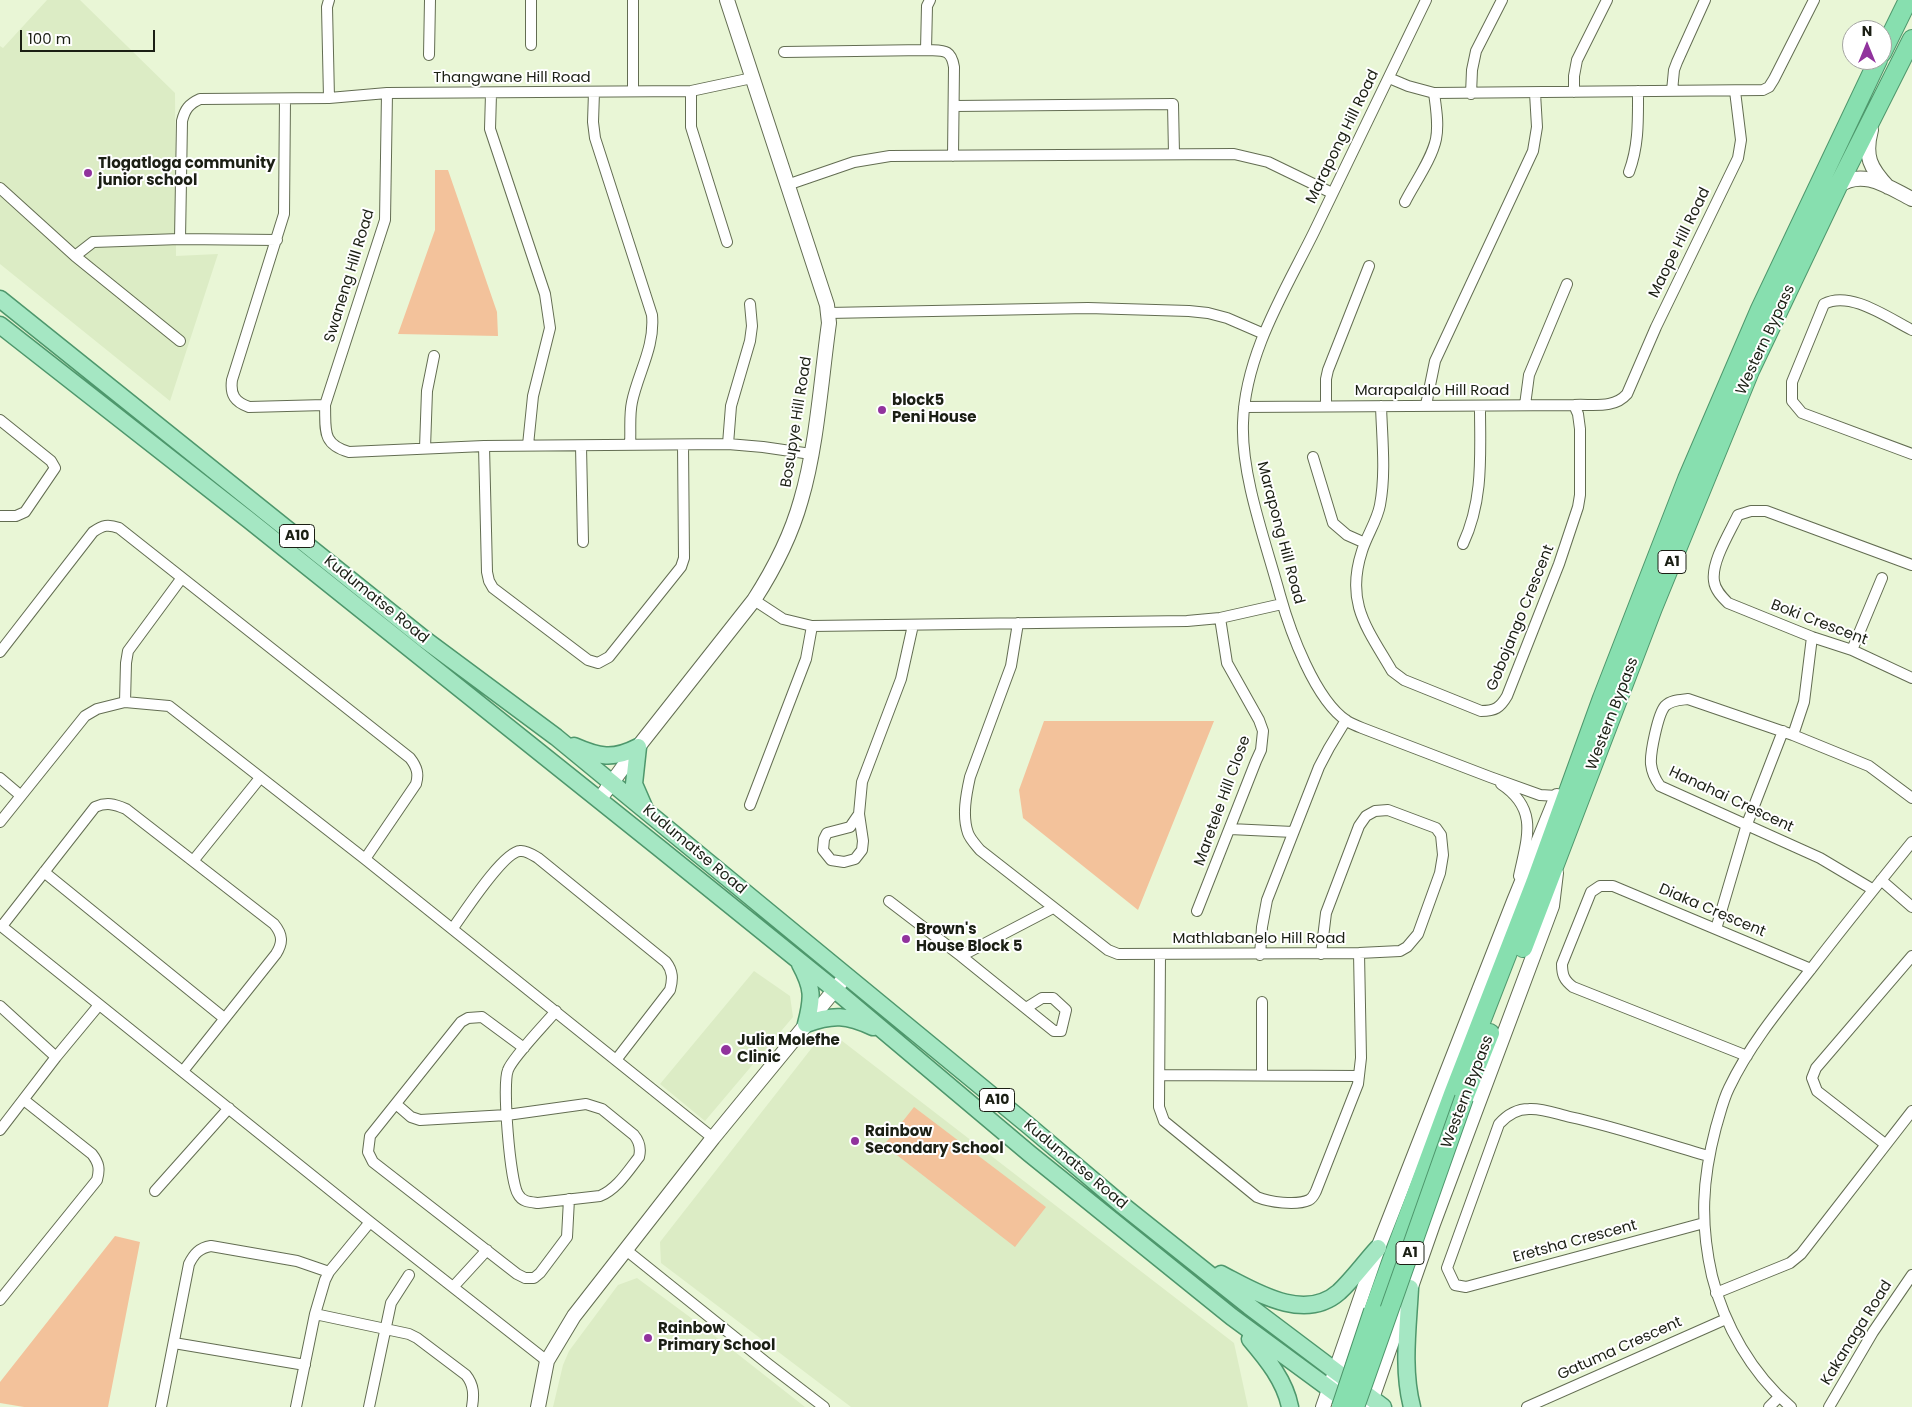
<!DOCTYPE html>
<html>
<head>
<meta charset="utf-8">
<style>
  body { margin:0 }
  #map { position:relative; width:1912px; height:1407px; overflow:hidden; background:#e9f6d6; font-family:Poppins,sans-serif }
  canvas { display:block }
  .north { position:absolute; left:1842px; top:20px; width:50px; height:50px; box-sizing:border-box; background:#fff; border:1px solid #a4a5a1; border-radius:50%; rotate:0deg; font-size:14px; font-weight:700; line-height:20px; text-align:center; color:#1b1f14 }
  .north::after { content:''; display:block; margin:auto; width:18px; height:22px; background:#91339d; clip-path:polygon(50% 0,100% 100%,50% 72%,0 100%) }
  .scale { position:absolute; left:20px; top:30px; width:135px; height:22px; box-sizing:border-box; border:2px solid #1b1f14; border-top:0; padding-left:6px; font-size:15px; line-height:18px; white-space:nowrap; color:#1b1f14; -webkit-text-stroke:4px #fff; paint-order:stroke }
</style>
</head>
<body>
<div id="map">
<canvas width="1912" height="1407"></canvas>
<div class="north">N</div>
<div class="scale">100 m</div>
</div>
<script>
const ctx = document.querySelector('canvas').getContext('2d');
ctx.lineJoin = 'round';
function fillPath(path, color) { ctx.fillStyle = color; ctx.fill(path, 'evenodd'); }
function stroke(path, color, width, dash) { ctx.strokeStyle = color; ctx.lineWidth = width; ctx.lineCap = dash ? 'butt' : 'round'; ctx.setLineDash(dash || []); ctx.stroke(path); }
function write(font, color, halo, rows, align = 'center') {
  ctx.font = font + ' Poppins,sans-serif'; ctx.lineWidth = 4; ctx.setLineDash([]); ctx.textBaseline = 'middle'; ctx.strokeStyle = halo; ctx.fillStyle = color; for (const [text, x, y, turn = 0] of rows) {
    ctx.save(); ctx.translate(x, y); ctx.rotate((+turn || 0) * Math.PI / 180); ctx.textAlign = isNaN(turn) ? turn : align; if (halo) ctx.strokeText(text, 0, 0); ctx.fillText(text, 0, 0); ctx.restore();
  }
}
fillPath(new Path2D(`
  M47,0H80L175,93L176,256L218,254L170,401L0,264V46L3,48Z
  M754,971L790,996L793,1017L705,1121L660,1084Z
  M837,1037L1234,1343L1248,1407H851L661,1263L660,1242L818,1040Z
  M637,1278L702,1326L805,1407H553L563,1365L569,1351L618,1285Z`), '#dcecc5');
fillPath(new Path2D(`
  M435,170H448L497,312L498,336L398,334L435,230Z
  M1044,721H1214L1138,910L1023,818L1019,790Z
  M914,1107L1046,1207L1015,1247L884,1145Z
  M115,1236L140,1242L108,1407H24L0,1403V1382Z`), '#f3c29b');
const minor = new Path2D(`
  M1426,0C1389,78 1351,154 1314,232C1285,291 1245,354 1243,423C1241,476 1266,543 1280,595C1290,631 1315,700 1347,721C1352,724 1357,726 1362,728L1490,777L1540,795L1557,796
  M531,45V0
  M926,50L927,6L930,0
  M784,52L926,50C943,51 951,48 954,67L953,156
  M429,55L430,0
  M1389,78L1408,86L1434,93L1763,90L1769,87L1774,79L1814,0
  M633,91V0
  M691,91V127L727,242
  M1672,91L1674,70L1677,62L1705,0
  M594,92L593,122L595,138L652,315C655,347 638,373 632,402C629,416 631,431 630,445
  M1574,92V76L1577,60L1607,0
  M387,93L385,220L325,405C326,429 321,444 349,452L484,446L728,444L763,447L811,454
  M491,94L490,129L545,294L550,328L533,396L528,445
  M1471,94L1472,70L1476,51L1502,0
  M329,98L327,7L329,0
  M285,99L284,214L232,380C230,395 235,402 249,407L325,405
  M954,106L1173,104L1174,154
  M1629,172C1639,145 1638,120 1638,91
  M787,185L854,162L890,156L1234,154L1268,162L1332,193
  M0,188L75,256L180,341
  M1405,202C1414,184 1432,159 1436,139C1439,124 1436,108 1434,93
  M180,239L182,121C185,109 189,104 200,99L329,98L387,93L691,91L752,78
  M75,256L93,242L180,239L277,240
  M828,313L1088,308L1189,311L1208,313L1227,318L1264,334
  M1912,330C1888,318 1850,290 1824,304L1792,382V401L1802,413L1912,454
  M1426,405L1435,361L1533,151L1537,127L1535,93
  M1525,405L1529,375L1567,284
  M1326,406V379L1328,370L1369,266
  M1381,406C1382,438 1386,473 1380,505C1377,521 1367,535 1362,551C1345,603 1367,628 1392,671L1404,680L1481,711C1495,711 1500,708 1507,696L1559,564L1578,507L1580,495V429L1578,414L1574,405
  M1244,407L1574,405C1593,404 1614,409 1627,394L1656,327L1738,158L1741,140L1735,91
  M0,420L51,461L55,468L25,512L16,516H0
  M728,444L731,406L750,341L752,326L750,304
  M484,446L487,572L489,581L493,588L588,660L598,663L609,657L681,567L684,558L683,445
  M581,446L583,542
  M425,448L427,391L434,356
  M1313,457L1333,523L1347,535L1365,543
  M1463,544C1484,499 1480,454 1480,406
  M1912,565L1766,511H1751L1738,515C1730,532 1711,562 1714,581C1715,590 1722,597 1728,603L1812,637L1852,650L1912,678
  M754,600L783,619L812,626L1187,621L1220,618L1282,604
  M1018,623L1011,666L970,777C966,795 962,816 968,833C970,839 976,845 980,850L1108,950L1118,954L1359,953L1400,951L1407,947L1418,934L1440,873L1443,855L1441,835L1436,828L1388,810L1375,811L1366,816L1359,826L1326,913L1321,954
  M1852,650L1882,578
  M0,652L93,532C103,525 108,524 119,528L410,758C417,767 419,774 416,784L365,859
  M125,702L126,663L128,651L181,579
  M1793,735L1804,702L1812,637
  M0,778L20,795
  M1501,784C1539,809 1527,838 1519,876
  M750,805L806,659L812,626
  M859,814L850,827L827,833L824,839L823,850L831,860L844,862L855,859L862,850L863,841L859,814L862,782L901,679L913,625
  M0,822L85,716L97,709L125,702L169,706L365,859L713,1138
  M1230,829L1293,832
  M193,861L260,778
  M44,872L224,1018
  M1881,880L1912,907
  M1872,889L1820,858L1660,786C1655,779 1652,773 1651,764C1650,753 1658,714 1665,706C1671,700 1680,700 1688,699L1793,735L1869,766L1912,798
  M889,901L961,956L1054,1031H1061L1066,1010L1053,998H1042L1026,1008
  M1197,911L1256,761L1261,750L1263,731L1259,720L1227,663L1220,618
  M0,925L370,1222L547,1361
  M2,926L95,807C107,802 114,804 126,809L274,924C283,935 283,943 276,954L183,1071
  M453,928C464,913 503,852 520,851C526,850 533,855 538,858L666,962C673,971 673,979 670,990L616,1060
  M1716,929L1747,824L1783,731
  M1160,954L1159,1107L1164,1121L1257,1197C1269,1202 1296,1206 1309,1200C1313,1198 1314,1195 1316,1191L1358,1084L1361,1058L1359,953
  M1260,955L1262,927L1267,900L1319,767L1329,748L1346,720
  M961,956L1053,908
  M1262,1002V1075
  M0,1006L56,1057
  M524,1048L482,1017L468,1018L461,1022L370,1136L368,1152L373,1162L517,1274L525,1278H534L540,1273L567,1237L569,1199
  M1747,1056L1573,987C1564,980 1562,975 1562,964L1591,892L1600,886H1613L1811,969
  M1160,1075L1359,1076
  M396,1104L411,1117L420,1120L507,1115L586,1104L602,1109L634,1135C639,1141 641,1149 639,1157C628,1171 617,1189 600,1196L538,1203C530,1202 522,1202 518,1194C510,1182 502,1084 508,1070C512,1058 546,1023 556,1011
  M0,1130L56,1057L99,1005
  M1885,1144L1817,1091L1812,1078L1816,1068L1912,956
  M155,1191L229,1108
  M1704,1223L1466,1287L1455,1285L1447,1268L1499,1124C1507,1115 1516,1109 1529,1109C1542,1108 1557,1114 1570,1117C1617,1127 1662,1143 1708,1156
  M626,1250L768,1364L824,1407
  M454,1286L487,1250
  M1716,1293L1790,1263L1801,1254L1912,1111
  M0,1300L97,1180C100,1169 99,1163 92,1154L24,1100
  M315,1314L409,1334L417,1338L466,1375C474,1385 474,1395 472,1407
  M174,1343L305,1365
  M161,1407L189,1264C194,1254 199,1248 211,1246L297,1261L329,1272
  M296,1407L315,1314L325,1280L329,1272L370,1222
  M369,1407L391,1303L409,1275
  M1527,1407L1726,1319
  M1769,1407L1779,1397
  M1791,1407C1752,1374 1724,1325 1712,1276C1700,1223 1702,1180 1716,1127C1720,1114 1723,1100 1729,1088C1750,1044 1781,1007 1811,969C1844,926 1878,884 1912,842
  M1829,1407L1873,1332L1912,1275`);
const tertiary = new Path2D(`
  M1871,130C1864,156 1870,168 1888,187
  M1838,186C1863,168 1888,187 1912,199
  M599,800L638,747L754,600C774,569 791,536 801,500C817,446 821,380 829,323L827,305L727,0
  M538,1407L547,1361L574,1316L713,1138L841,982
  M1323,1407L1378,1248L1514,901L1557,796
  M1369,1407L1433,1224L1552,906L1556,873`);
const primary = new Path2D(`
  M0,299L424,639L556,737L1029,1126L1121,1204L1249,1306L1383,1407
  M0,325L249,520L658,847L834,989L1030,1154L1232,1317L1353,1406
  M574,746C599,757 613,760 638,747
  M638,747L634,784L644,807
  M800,964C813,988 813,997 806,1024
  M806,1024C833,1014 847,1015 873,1027
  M1221,1274C1254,1291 1304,1323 1339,1292C1353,1279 1365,1262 1378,1248
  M1410,1288C1408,1327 1402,1369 1412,1407
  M1250,1339C1267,1359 1285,1381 1290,1407`);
const trunk = new Path2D(`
  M1882,53L1908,0
  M1523,948L1653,608L1750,371L1838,186L1912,39
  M1464,1098L1490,1033
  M1373,1311L1453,1094L1535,883L1602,698L1687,479L1760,309L1878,60`);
stroke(minor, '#636d52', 12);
stroke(tertiary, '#636d52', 16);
stroke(primary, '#4e976c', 19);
stroke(trunk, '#4e976c', 20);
stroke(minor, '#fff', 10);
stroke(tertiary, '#fff', 14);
stroke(primary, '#a5e7c3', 16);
stroke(trunk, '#87dfaf', 18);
const trunkBridge = new Path2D(`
  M1341,1407L1373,1311
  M1355,1407L1464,1098`);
stroke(trunkBridge, '#4e976c', 20, []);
stroke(trunkBridge, '#87dfaf', 18);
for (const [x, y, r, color] of [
  [88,173,5,"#91339d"],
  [882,410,5,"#91339d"],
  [906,939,5,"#91339d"],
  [726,1050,6,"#91339d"],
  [855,1141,5,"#91339d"],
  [648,1338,5,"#91339d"]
]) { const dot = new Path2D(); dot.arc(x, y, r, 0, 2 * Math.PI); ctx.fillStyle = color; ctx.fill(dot); stroke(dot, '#fff', 2); }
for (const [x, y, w] of [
  [297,536,35],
  [1672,562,28],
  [997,1100,35],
  [1410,1253,28]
]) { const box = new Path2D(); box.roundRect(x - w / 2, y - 11.5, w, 23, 4); ctx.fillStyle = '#fff'; ctx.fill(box); stroke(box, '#1b1f14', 1); }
write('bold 14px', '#1b1f14', null, [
  ["A10",297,536],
  ["A1",1672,562],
  ["A10",997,1100],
  ["A1",1410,1253]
]);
write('15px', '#1b1f14', '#fff', [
  ["Thangwane Hill Road",512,78],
  ["Marapong Hill Road",1343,137,-64],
  ["Maope Hill Road",1680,243,-64],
  ["Swaneng Hill Road",350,276,-73],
  ["Western Bypass",1766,340,-65],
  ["Marapalalo Hill Road",1432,391],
  ["Bosupye Hill Road",797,422,-81],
  ["Marapong Hill Road",1280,533,75],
  ["Kudumatse Road",376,600,39],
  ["Gobojango Crescent",1521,618,-68],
  ["Boki Crescent",1819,623,21],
  ["Western Bypass",1613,714,-69],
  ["Hanahai Crescent",1731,800,25],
  ["Maretele Hill Close",1223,801,-70],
  ["Kudumatse Road",694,850,40],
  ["Diaka Crescent",1712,911,23],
  ["Mathlabanelo Hill Road",1259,939],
  ["Western Bypass",1468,1092,-69],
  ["Kudumatse Road",1075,1165,40],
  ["Eretsha Crescent",1575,1242,-15],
  ["Kakanaga Road",1857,1333,-58],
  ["Gatuma Crescent",1620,1349,-24]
]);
write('bold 15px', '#1b1f14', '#fff', [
  ["Tlogatloga community",98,164],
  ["junior school",98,181],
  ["block5",892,401],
  ["Peni House",892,418],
  ["Brown's",916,930],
  ["House Block 5",916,947],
  ["Julia Molefhe",737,1041],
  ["Clinic",737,1058],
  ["Rainbow",865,1132],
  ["Secondary School",865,1149],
  ["Rainbow",658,1329],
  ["Primary School",658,1346]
], 'left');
</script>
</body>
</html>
